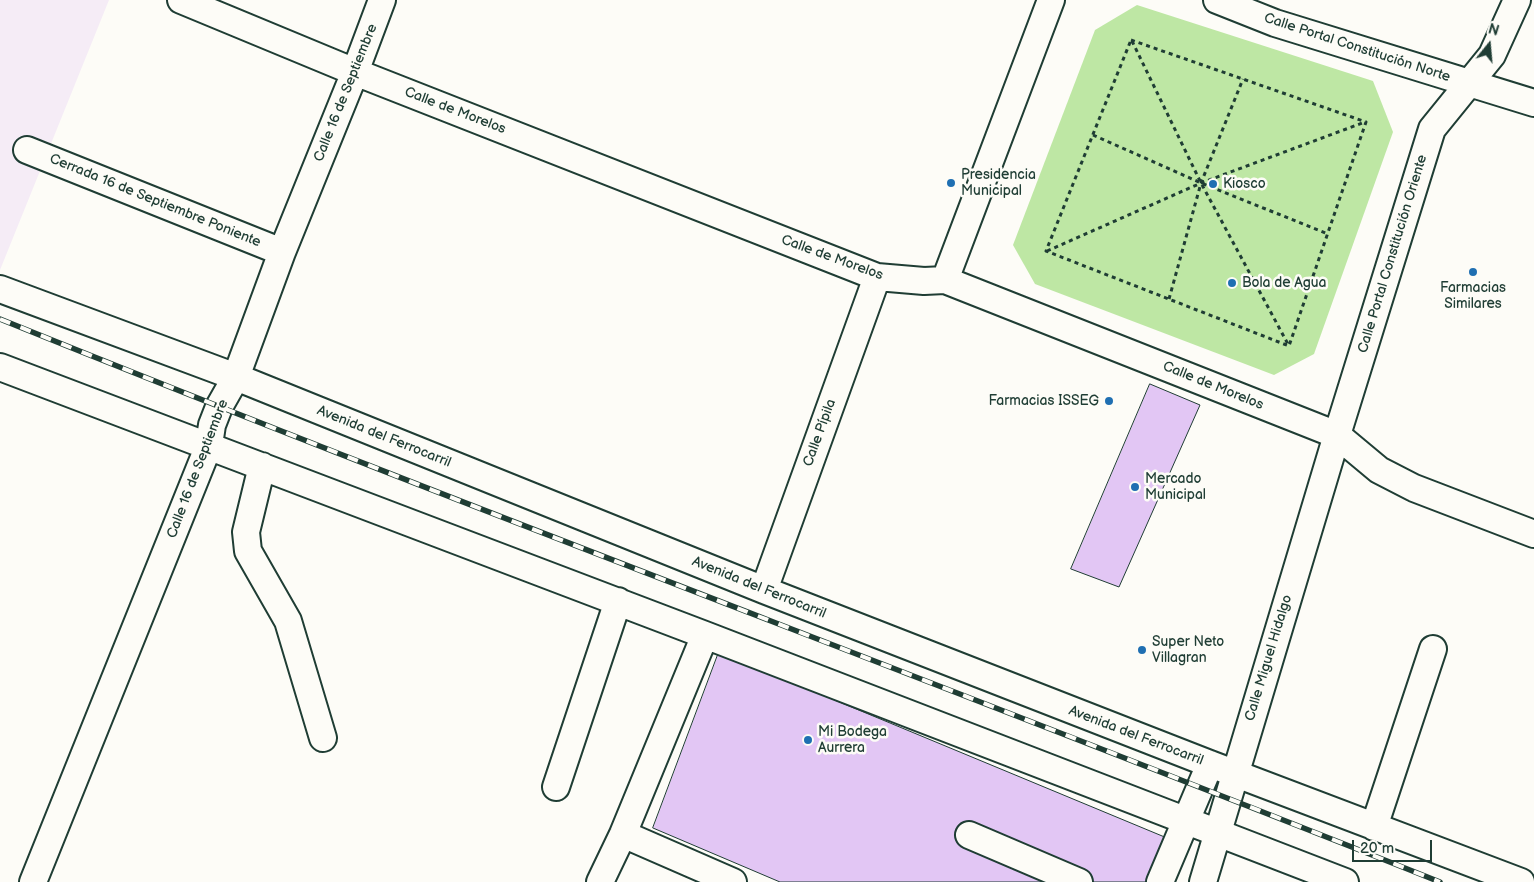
<!DOCTYPE html>
<html>
<head>
<meta charset="utf-8">
<style>
  body { margin:0 }
  #map { position:relative; width:1534px; height:882px; overflow:hidden; background:#fdfcf7; font-family:"Balsamiq Sans",sans-serif }
  canvas { display:block }
  .north { position:absolute; left:1464px; top:20px; width:50px; height:50px; -webkit-text-stroke:4px #fdfcf7; paint-order:stroke; rotate:17deg; font-size:14px; font-weight:700; line-height:20px; text-align:center; color:#1f3d34 }
  .north::after { content:''; display:block; margin:auto; width:18px; height:22px; background:#1f3d34; clip-path:polygon(50% 0,100% 100%,50% 72%,0 100%) }
  .scale { position:absolute; left:1352px; top:840px; width:80px; height:22px; box-sizing:border-box; border:2px solid #1f3d34; border-top:0; padding-left:6px; font-size:15px; line-height:18px; white-space:nowrap; color:#1f3d34; -webkit-text-stroke:4px #fdfcf7; paint-order:stroke }
</style>
</head>
<body>
<div id="map">
<canvas width="1534" height="882"></canvas>
<div class="north">N</div>
<div class="scale">20 m</div>
</div>
<script>
const ctx = document.querySelector('canvas').getContext('2d');
ctx.lineJoin = 'round';
function fillPath(path, color) { ctx.fillStyle = color; ctx.fill(path, 'evenodd'); }
function stroke(path, color, width, dash) { ctx.strokeStyle = color; ctx.lineWidth = width; ctx.lineCap = dash ? 'butt' : 'round'; ctx.setLineDash(dash || []); ctx.stroke(path); }
function write(font, color, halo, rows, align = 'center') {
  ctx.font = font + ' "Balsamiq Sans",sans-serif'; ctx.lineWidth = 5; ctx.setLineDash([]); ctx.textBaseline = 'middle'; ctx.strokeStyle = halo; ctx.fillStyle = color; for (const [text, x, y, turn = 0] of rows) {
    ctx.save(); ctx.translate(x, y); ctx.rotate((+turn || 0) * Math.PI / 180); ctx.textAlign = isNaN(turn) ? turn : align; if (halo) ctx.strokeText(text, 0, 0); ctx.fillText(text, 0, 0); ctx.restore();
  }
}
fillPath(new Path2D(`
  M0,0H109L0,270Z`), '#f5ecf6');
fillPath(new Path2D(`
  M1137,5L1373,81L1393,132L1314,354L1274,375L1035,284L1013,245L1095,30Z`), '#bee7a4');
const building = new Path2D(`
  M1150,384L1200,405L1119,587L1071,569Z
  M719,652L1167,838L1148,882H780L653,828Z`);
fillPath(building, '#e2c6f4');
stroke(building, '#1f3d34', 1);
const minor = new Path2D(`
  M181,0L355,72L877,277L924,281L945,280L1337,435L1379,470L1414,488L1534,534
  M1217,0L1275,23L1534,103
  M27,150L282,252
  M945,280L1051,0
  M0,289L236,377L764,590L1210,764L1521,882
  M0,367L705,635L1345,882
  M262,466L246,532L248,551L288,621L323,738
  M764,590L877,277
  M556,787L618,601
  M1374,827L1433,649
  M623,834L733,882
  M969,835L1079,882
  M33,882L209,445L212,425L219,407L236,377L282,252L355,72L382,0
  M600,882L623,834L705,635
  M1160,882L1210,764
  M1203,882L1337,435L1432,129L1492,55L1517,0`);
stroke(minor, '#1f3d34', 30);
stroke(new Path2D(`
  M1131,40L1366,122L1289,346L1046,251Z
  M1132,41L1201,183L1289,346
  M1093,135L1201,183L1328,234
  M1047,251L1201,183L1365,122
  M1169,299L1201,183L1243,79`), '#1f3d34', 3, [4, 4]);
stroke(minor, '#fdfcf7', 26);
const rail = new Path2D(`
  M0,319C478,512 961,691 1440,882`);
stroke(rail, '#1f3d34', 5.5);
stroke(rail, '#fdfcf7', 4, [11]);
for (const [x, y, r, color] of [
  [951,183,5,"#1f6fb2"],
  [1213,184,5,"#1f6fb2"],
  [1473,272,5,"#1f6fb2"],
  [1232,283,5,"#1f6fb2"],
  [1109,401,5,"#1f6fb2"],
  [1135,487,5,"#1f6fb2"],
  [1142,650,5,"#1f6fb2"],
  [808,740,5,"#1f6fb2"]
]) { const dot = new Path2D(); dot.arc(x, y, r, 0, 2 * Math.PI); ctx.fillStyle = color; ctx.fill(dot); stroke(dot, '#fdfcf7', 2); }
write('14px', '#1f3d34', '#fdfcf7', [
  ["Calle Portal Constitución Norte",1357,48,18],
  ["Calle 16 de Septiembre",346,93,-68],
  ["Calle de Morelos",455,111,21],
  ["Cerrada 16 de Septiembre Poniente",155,201,22],
  ["Calle Portal Constitución Oriente",1393,254,-73],
  ["Calle de Morelos",832,258,20],
  ["Calle de Morelos",1213,386,22],
  ["Calle Pípila",820,433,-70],
  ["Avenida del Ferrocarril",384,437,22],
  ["Calle 16 de Septiembre",198,469,-69],
  ["Avenida del Ferrocarril",759,588,22],
  ["Calle Miguel Hidalgo",1269,658,-73],
  ["Avenida del Ferrocarril",1136,736,21]
]);
write('14px', '#1f3d34', '#fdfcf7', [
  ["Presidencia",961,175],
  ["Municipal",961,191],
  ["Kiosco",1223,184],
  ["Bola de Agua",1242,283],
  ["Farmacias",1473,288,"center"],
  ["Similares",1473,304,"center"],
  ["Farmacias ISSEG",1099,401,"right"],
  ["Mercado",1145,479],
  ["Municipal",1145,495],
  ["Super Neto",1152,642],
  ["Villagran",1152,658],
  ["Mi Bodega",818,732],
  ["Aurrera",818,748]
], 'left');
</script>
</body>
</html>
